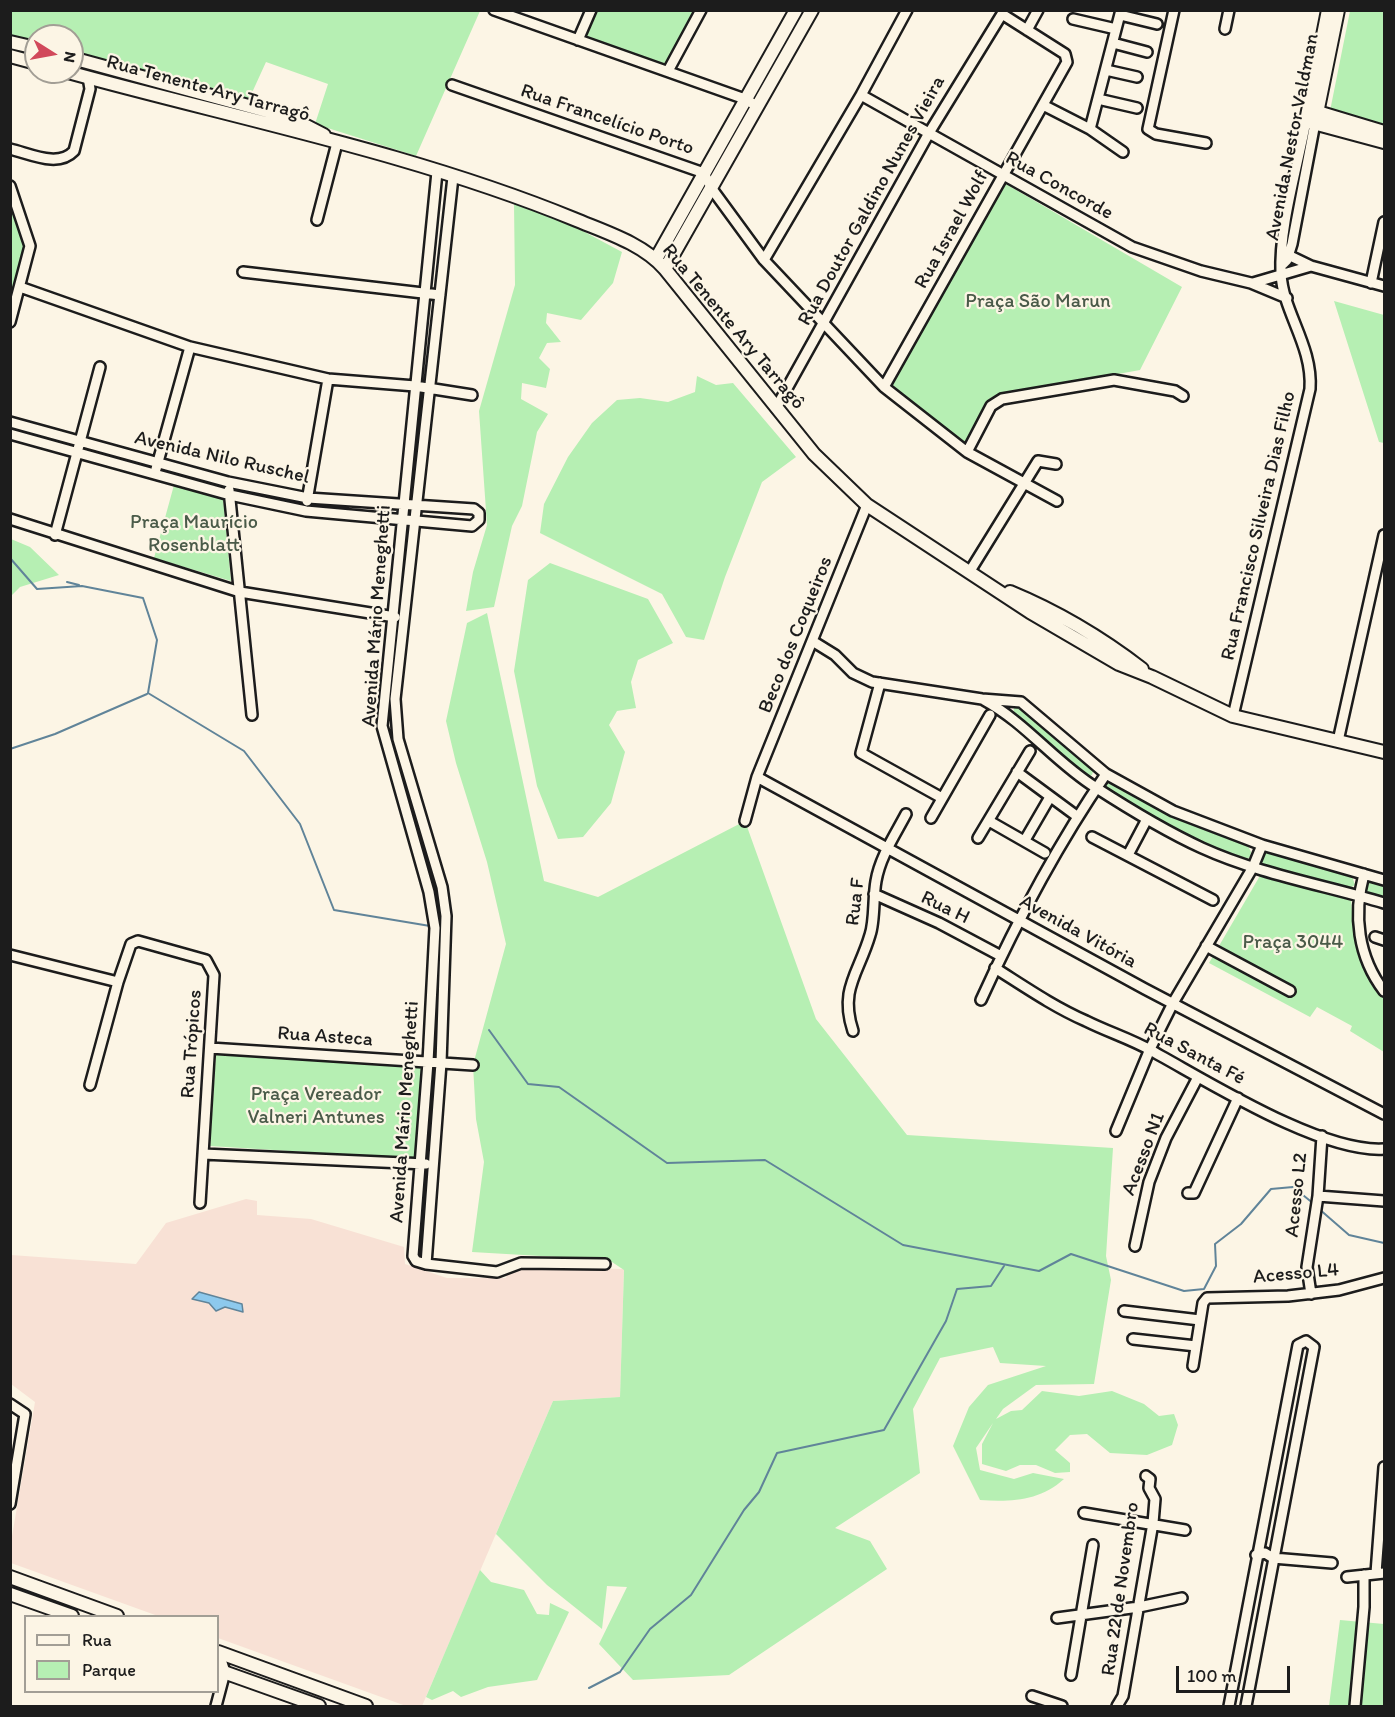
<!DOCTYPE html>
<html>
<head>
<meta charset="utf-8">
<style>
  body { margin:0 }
  #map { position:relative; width:1395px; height:1717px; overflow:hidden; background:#fcf5e5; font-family:Itim,sans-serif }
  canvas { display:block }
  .frame { position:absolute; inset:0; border:12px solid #1c1c1c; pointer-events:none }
  .legend { position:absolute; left:24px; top:1615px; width:195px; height:78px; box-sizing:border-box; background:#fcf5e5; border:2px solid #a29e95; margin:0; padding:8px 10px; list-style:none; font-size:18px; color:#1c1c1c }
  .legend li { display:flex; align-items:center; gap:12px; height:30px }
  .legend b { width:30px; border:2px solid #a29e95 }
  .north { position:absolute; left:24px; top:24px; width:60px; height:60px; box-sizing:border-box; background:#fcf5e5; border:2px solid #a29e95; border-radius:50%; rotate:101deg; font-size:16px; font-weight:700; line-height:24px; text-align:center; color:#1c1c1c }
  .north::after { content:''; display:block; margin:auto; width:21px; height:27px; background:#d1495b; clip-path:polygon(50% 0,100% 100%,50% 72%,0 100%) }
  .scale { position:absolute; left:1176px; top:1666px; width:114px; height:27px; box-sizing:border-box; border:3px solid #1c1c1c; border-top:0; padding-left:8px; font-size:18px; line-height:21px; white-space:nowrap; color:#1c1c1c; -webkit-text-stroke:4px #fcf5e5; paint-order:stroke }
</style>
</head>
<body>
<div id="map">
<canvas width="1395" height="1717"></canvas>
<div class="frame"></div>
<ul class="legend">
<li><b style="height:8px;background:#fcf5e5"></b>Rua</li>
<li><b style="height:16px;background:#b6efb3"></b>Parque</li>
</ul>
<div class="north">N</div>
<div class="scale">100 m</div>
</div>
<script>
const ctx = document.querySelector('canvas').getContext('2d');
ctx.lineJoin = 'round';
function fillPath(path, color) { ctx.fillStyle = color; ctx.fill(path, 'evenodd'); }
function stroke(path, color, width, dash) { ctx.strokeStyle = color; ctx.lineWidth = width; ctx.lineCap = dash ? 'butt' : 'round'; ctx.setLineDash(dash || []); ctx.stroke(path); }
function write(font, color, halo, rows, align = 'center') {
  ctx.font = font + ' Itim,sans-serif'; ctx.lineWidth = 4.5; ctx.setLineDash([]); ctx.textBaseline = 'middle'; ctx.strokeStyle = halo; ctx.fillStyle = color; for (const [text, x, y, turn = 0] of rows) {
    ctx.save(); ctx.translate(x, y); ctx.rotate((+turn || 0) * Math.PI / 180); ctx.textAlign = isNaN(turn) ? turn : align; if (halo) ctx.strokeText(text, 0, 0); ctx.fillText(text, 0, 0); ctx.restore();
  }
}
fillPath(new Path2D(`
  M246,1199L257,1201V1215L311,1219L404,1247L405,1264L447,1278H506L507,1271L520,1267L624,1269L620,1397L553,1401L422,1706H406L218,1638V1616H158L11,1563V1542L35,1402L11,1384V1255L136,1264L166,1223Z`), '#f8e1d5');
fillPath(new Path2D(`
  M10,11H480L416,156L315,124L328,84L266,62L245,108L72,61V36H36V51L11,44Z
  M596,11H697L665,67L584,40Z
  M1350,11H1384V126L1330,111Z
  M1006,184L1182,287L1140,370L992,397L965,445L891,385Z
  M11,201L26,247L11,302Z
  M514,204L566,222L622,252L613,283L581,320L547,313L546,323L561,342L547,343L539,358L550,369L546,388L522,383L521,399L548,414L537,432L522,506L512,526L494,607L466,611L473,572L487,525L479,411L515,285Z
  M1334,301L1384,315V443L1379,442Z
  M697,376L716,385L733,383L796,457L762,482L725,577L704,640L686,637L662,594L540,533L544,504L568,457L592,423L617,400L640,398L668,402L695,392Z
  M174,485L223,499L231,581L154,558Z
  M11,539L30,547L59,575L20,587L11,596Z
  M550,563L648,599L673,643L638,660L631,682L636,708L617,711L609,725L625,752L611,803L583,837L558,839L537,786L514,671L528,580Z
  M487,613L544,881L598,897L745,821L816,1019L907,1135L1113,1148L1106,1256L1111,1280L1094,1384L1036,1385L1003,1409L996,1419L1011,1411L1022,1410L1042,1391L1079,1396L1112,1391L1144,1404L1159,1416L1174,1414L1178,1425L1172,1445L1147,1455L1110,1453L1087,1434L1070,1435L1055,1450L1070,1463V1472L1055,1473L1036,1465H1020L1006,1471L982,1464V1444L993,1423L976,1448L980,1470L1014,1479L1033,1473L1064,1479C1040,1501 1011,1502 980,1500L953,1446L969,1407L988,1385L1046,1366L1000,1363L993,1347L940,1358L913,1409L920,1473L835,1528L870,1541L887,1569L729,1675L633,1680L599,1644L627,1587L607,1586L602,1629L547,1585L496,1534L553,1401L620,1397L624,1270L609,1260L472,1252L484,1162L476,1119L473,1065L506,944L487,862L456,763L446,721L467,623Z
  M1018,705L1094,768L1092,775L1085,777L1013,715L1014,708Z
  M1111,781L1177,816L1248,846L1251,852L1250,857L1245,860C1195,842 1151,818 1106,790V785Z
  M1267,852L1352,876L1355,885L1348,889L1264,865L1260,859Z
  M1261,874L1351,900C1355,943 1355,963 1384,997V1052L1350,1031L1352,1026L1317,1007L1310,1017L1209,963Z
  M1367,882L1384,886V900L1365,893Z
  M216,1054L422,1067L416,1159L210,1146Z
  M480,1570L491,1582L524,1590L537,1614L549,1615L550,1603L569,1612L537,1680L488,1687L461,1697L453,1691L432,1700L426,1697Z
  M1340,1620L1384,1624V1706H1329Z`), '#b6efb3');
const water = new Path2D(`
  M199,1292L242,1304L243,1312L225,1307L216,1311L209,1303L192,1299Z`);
fillPath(water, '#8dc9ed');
stroke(water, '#608499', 1.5);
stroke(new Path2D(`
  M10,558L37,589L82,586L143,598L157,640L148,693
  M67,582L79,585
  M148,693L244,751L300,824L334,910L430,926
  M10,749L55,734L147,694
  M489,1030L528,1084L559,1087L667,1163L765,1160L903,1245L1039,1271L1071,1254L1184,1291L1204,1289L1216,1266L1215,1244L1241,1224L1271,1189L1293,1187L1314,1204
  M1318,1208L1349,1235L1384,1243
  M589,1688L620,1672L650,1629L691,1595L744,1510L759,1492L777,1453L884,1430L946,1321L957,1289L991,1286L1004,1266`), '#608499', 2);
const minor = new Path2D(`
  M494,10L745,99L757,106
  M1174,10L1148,129L1156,134L1206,143
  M1120,15L1157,24
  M1073,19L1116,29
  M1225,29L1229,10
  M1027,30L1038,10
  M578,40L591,10
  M1113,43L1147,52
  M1106,70L1137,77
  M668,71L701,10
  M452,85L704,173L712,189L764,260L884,387L967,452L1057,501
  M861,95L1132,247L1201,271L1251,283L1287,298
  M1098,99L1137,108
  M1043,105L1090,129L1123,152
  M1090,129L1121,10
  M10,149C31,154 58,168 74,151L90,89L88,77
  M437,172L382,726L429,892L435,928L428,1062L413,1256L416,1261L426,1264L497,1272L521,1263L605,1264
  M10,186L30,246L10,322
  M317,220L337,143
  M1284,253L1311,266L1384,286
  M764,260L861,95L907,10
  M1283,264L1287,260L1292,244L1315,123
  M243,272L440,295
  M1253,283L1311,266
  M1371,283L1384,222
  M20,287L190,347L328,379L415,386L472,395
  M776,408L929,133L1002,14L1065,54L1067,62L884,387
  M10,422L228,482L308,498L474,509L479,513V520L472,526L306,511L230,495L10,434
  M967,452L991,406L1002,399L1114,380L1175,391L1183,396
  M156,469L190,347
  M229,490L252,715
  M307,501L328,379
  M10,519L240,592L395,617
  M55,535L100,367
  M970,571L1038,461L1056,464
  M814,642L835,655L853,673L872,682L982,699L1021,702L1106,774L1173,811L1262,845L1384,880
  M880,683L861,753L942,798
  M984,700C1026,723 1055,762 1095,787C1129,809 1165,831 1202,848C1259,874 1324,885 1384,903
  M1233,716L1310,389C1313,346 1283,312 1281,274C1279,227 1297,169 1306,121
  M1338,741L1384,535
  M1017,772L1078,817
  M757,777L1145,989L1384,1114
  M931,818L990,715
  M745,821L757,777L867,505
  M989,821L1045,853
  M1092,837L1213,900
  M978,838L1030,751
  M1025,840L1050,797
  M1128,855L1147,819
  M1364,874C1353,915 1358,957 1384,991
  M874,894L939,923L1001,956
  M1375,937L1384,940
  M1206,946L1290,991
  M10,955L118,982
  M995,968C1025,987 1054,1007 1086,1021C1108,1032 1131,1039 1152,1051C1209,1082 1321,1153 1384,1149
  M981,1000C1016,923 1058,844 1106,774
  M853,1031C839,989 859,973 870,935C875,921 873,897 876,881C880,857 895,835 906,814
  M210,1048L473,1065
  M90,1085L118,982L131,944L138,941L206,960L214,975L200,1203
  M1116,1131L1150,1049L1173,1003L1253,867L1262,845
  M203,1154L426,1164
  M1188,1193H1194L1238,1098
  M1318,1196L1384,1201
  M1135,1246L1149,1182L1166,1138L1198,1077
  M426,1264L441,1063L446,916L442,887L398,739L395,699L453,177
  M1311,1294L1307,1267L1318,1196L1322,1136
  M1124,1311L1200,1320
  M1133,1339L1196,1346
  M1193,1366L1203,1303L1207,1298L1288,1296L1339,1290L1384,1278
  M10,1404L25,1414L10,1504
  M1084,1513L1185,1530
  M1256,1555L1265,1553L1273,1558L1332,1563
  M1376,1573L1384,1467
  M1347,1577L1384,1573
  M1057,1618L1139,1607L1182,1598
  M1071,1675L1093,1545
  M1032,1696L1062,1706
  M216,1706L225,1672L219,1653
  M1117,1706L1123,1696L1153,1523L1155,1499L1149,1488L1150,1479L1146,1476
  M1229,1706L1298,1345L1306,1341L1314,1347L1246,1706
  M1355,1706L1364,1607V1575`);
const major = new Path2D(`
  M1328,10L1306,121L1384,142
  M10,42L36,48
  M10,56L36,63
  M72,58L289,117L324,135
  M68,72C235,118 413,153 574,219C605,232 642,243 665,269L814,454L867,505L1030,612L1119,664L1152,677L1233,716L1384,752
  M1311,110L1384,132
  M1315,123L1338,10
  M656,259L796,10
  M665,269L812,10
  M1010,592C1056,611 1103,639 1142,669
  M10,1577L117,1616
  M10,1594L72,1616
  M218,1652L366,1706
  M218,1670L319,1706`);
stroke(minor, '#1c1c1c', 14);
stroke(major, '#1c1c1c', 16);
stroke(minor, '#fcf5e5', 9);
stroke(major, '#fcf5e5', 12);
write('20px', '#1c1c1c', '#fcf5e5', [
  ["Rua Tenente Ary Tarragô",208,89,15],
  ["Rua Francelício Porto",607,120,19],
  ["Avenida Nestor Valdman",1293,137,-79],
  ["Rua Concorde",1059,186,29],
  ["Rua Doutor Galdino Nunes Vieira",872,201,-61],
  ["Rua Israel Wolf",952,230,-61],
  ["Rua Tenente Ary Tarragô",733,327,50],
  ["Avenida Nilo Ruschel",222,458,13],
  ["Rua Francisco Silveira Dias Filho",1259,526,-77],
  ["Avenida Mário Meneghetti",377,616,-86],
  ["Beco dos Coqueiros",796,635,-68],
  ["Rua F",856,902,-83],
  ["Rua H",945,908,26],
  ["Avenida Vitória",1078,932,29],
  ["Rua Asteca",325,1037,4],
  ["Rua Trópicos",192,1044,-86],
  ["Rua Santa Fé",1194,1054,28],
  ["Avenida Mário Meneghetti",405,1112,-86],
  ["Acesso N1",1144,1154,-69],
  ["Acesso L2",1297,1195,-84],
  ["Acesso L4",1296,1274,-5],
  ["Rua 22 de Novembro",1121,1589,-82]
]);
write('20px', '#4a5b49', '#fcf5e5', [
  ["Praça São Marun",1038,302],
  ["Praça Maurício",194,523],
  ["Rosenblatt",194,546],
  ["Praça 3044",1293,943],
  ["Praça Vereador",316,1095],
  ["Valneri Antunes",316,1118]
]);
</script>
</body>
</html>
